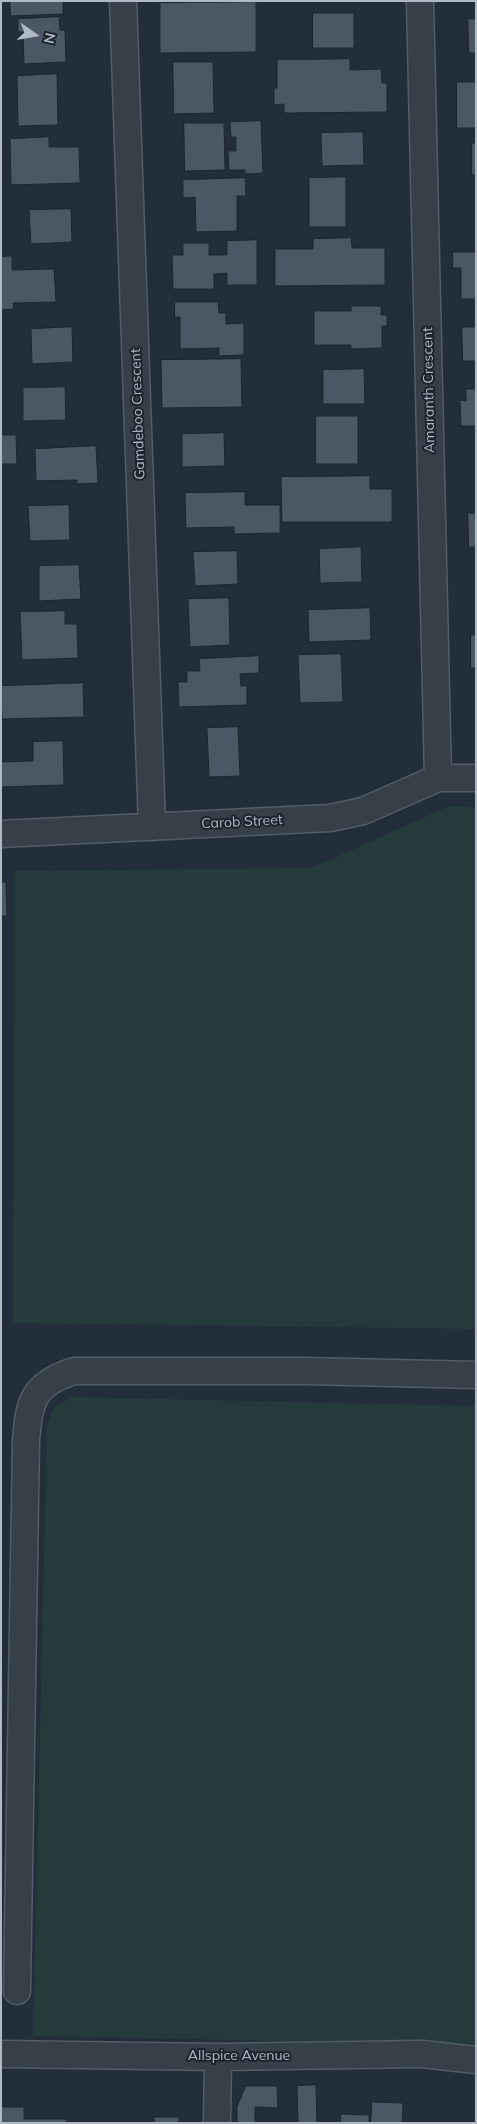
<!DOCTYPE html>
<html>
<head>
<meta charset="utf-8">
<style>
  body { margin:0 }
  #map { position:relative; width:477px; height:2124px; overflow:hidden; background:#222e39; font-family:Mulish,sans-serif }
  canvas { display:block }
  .frame { position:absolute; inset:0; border:2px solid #b0bac6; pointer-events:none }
  .north { position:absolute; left:10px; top:10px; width:50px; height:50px; -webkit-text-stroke:4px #1b252e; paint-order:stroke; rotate:103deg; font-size:14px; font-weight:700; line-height:20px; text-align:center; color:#b0bac6 }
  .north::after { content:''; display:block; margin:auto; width:18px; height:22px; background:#b0bac6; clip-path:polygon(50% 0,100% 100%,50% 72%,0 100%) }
</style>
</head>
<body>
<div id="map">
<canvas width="477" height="2124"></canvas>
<div class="frame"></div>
<div class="north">N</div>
</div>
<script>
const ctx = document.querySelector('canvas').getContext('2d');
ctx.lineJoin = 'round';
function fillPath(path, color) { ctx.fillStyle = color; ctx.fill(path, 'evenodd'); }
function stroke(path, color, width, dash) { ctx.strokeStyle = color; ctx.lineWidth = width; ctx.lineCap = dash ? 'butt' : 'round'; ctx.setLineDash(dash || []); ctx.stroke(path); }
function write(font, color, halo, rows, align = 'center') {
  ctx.font = font + ' Mulish,sans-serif'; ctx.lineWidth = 4; ctx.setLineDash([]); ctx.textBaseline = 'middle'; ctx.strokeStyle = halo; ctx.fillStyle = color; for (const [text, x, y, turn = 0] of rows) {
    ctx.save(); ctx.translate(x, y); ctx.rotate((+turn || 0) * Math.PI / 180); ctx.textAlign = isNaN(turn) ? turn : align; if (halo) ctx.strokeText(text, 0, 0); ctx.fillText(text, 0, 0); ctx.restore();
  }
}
fillPath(new Path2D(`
  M449,806L476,807V1329L13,1323L14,871L312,868Z
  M74,1397L476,1406V2045L33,2036L47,1426C51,1410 58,1402 74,1397Z`), '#253b3b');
const building = new Path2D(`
  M10,1H63V14L11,16Z
  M256,2V52L160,53V3Z
  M313,13H354V48H313Z
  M59,17L60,30H65L66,62L24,64L23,32H18V19Z
  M468,19H476V53H469Z
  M350,59V70L381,69L382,83H387V112L284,113V104L274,105V88H277V60Z
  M173,62H213L214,113L174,114Z
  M57,74L58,125L18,126L17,76Z
  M457,82H476V128H457Z
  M261,121L263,173L245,174V170H229L228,151H236V137H231L230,122Z
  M184,123H224L225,170L185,171Z
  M363,132L364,165L322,166L321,133Z
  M49,137V147H79L80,183L11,185L10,139Z
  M472,143H476V175H472Z
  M346,177V227H309V178Z
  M245,178L246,196H237V231L196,232L195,197L183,198V180Z
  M71,209L72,242L31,244L29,210Z
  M351,238L352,248H385V285L275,286V249H313V239Z
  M257,240V285H227V273L214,274V289H173L172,255H183V243H209V255H227V241Z
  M453,252H476V299H461V268H453Z
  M12,256V270L54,269L56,302L13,303L14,309L1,310V257Z
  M175,302H218L219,313H226V324L244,323V355L219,356V348L180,349V317H175Z
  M351,306H381V315H387V326H382V348L351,349V345H314V311H351Z
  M72,327L73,362L32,364L31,329Z
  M462,327H476V361H463Z
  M241,359L242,407L162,408L161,360Z
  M364,369L365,404H323V370Z
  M65,387L66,420L23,421V388Z
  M466,389H476V426H461L460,400L466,401Z
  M316,416H358V464H316Z
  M224,433L225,466L182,467V434Z
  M1,435H16L17,464H1Z
  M96,446L98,483L77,484V480L36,481L35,449Z
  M370,476V489H392V522H282L281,477Z
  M245,492V505H280V533L234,534V527L186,528L185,493Z
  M69,505L70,540L30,541L28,506Z
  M468,513H476V547H469Z
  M361,547L362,582L320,583L319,549Z
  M237,551L238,584L195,586L193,552Z
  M79,565L81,599L39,601V566Z
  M229,598L230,645L190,647L188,599Z
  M370,608L371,640L309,642L308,610Z
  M65,611V624H77L78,658L22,660L20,612Z
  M471,635H476V668H471Z
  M341,654L343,702L300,703L298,655Z
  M259,656V673L240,674L241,686H247V705L179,707L178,682H187V671H200L199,659Z
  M83,683L84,717L2,719L1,686Z
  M238,727L240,776L209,777L207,728Z
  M63,741L64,785L1,787V762L33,761V742Z
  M1,882H6L7,916H1Z
  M316,2085L317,2123H298L297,2086Z
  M246,2086H277L278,2108L255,2107V2123H237V2107Z
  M372,2102L403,2103L402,2123H371Z
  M1,2107H24V2119H67V2123H1Z
  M341,2114L369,2115V2123H341Z
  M154,2117H179V2123H109L154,2122Z`);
fillPath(building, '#4a5865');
stroke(building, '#1d2730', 1);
const street = new Path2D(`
  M123,1L152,827
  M420,1L438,778
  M1,834L330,818L363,811L438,778H476
  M17,1991L26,1441C29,1401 33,1384 74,1371H307L476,1375
  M1,2054L218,2057L422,2054L476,2060
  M217,2123L218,2057`);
stroke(street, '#535d67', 29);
stroke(street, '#364049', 26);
write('14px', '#b0bac6', '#1b252e', [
  ["Amaranth Crescent",429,390,-91],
  ["Gamdeboo Crescent",138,414,-92],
  ["Carob Street",242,822,-3],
  ["Allspice Avenue",239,2056]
]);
</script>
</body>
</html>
